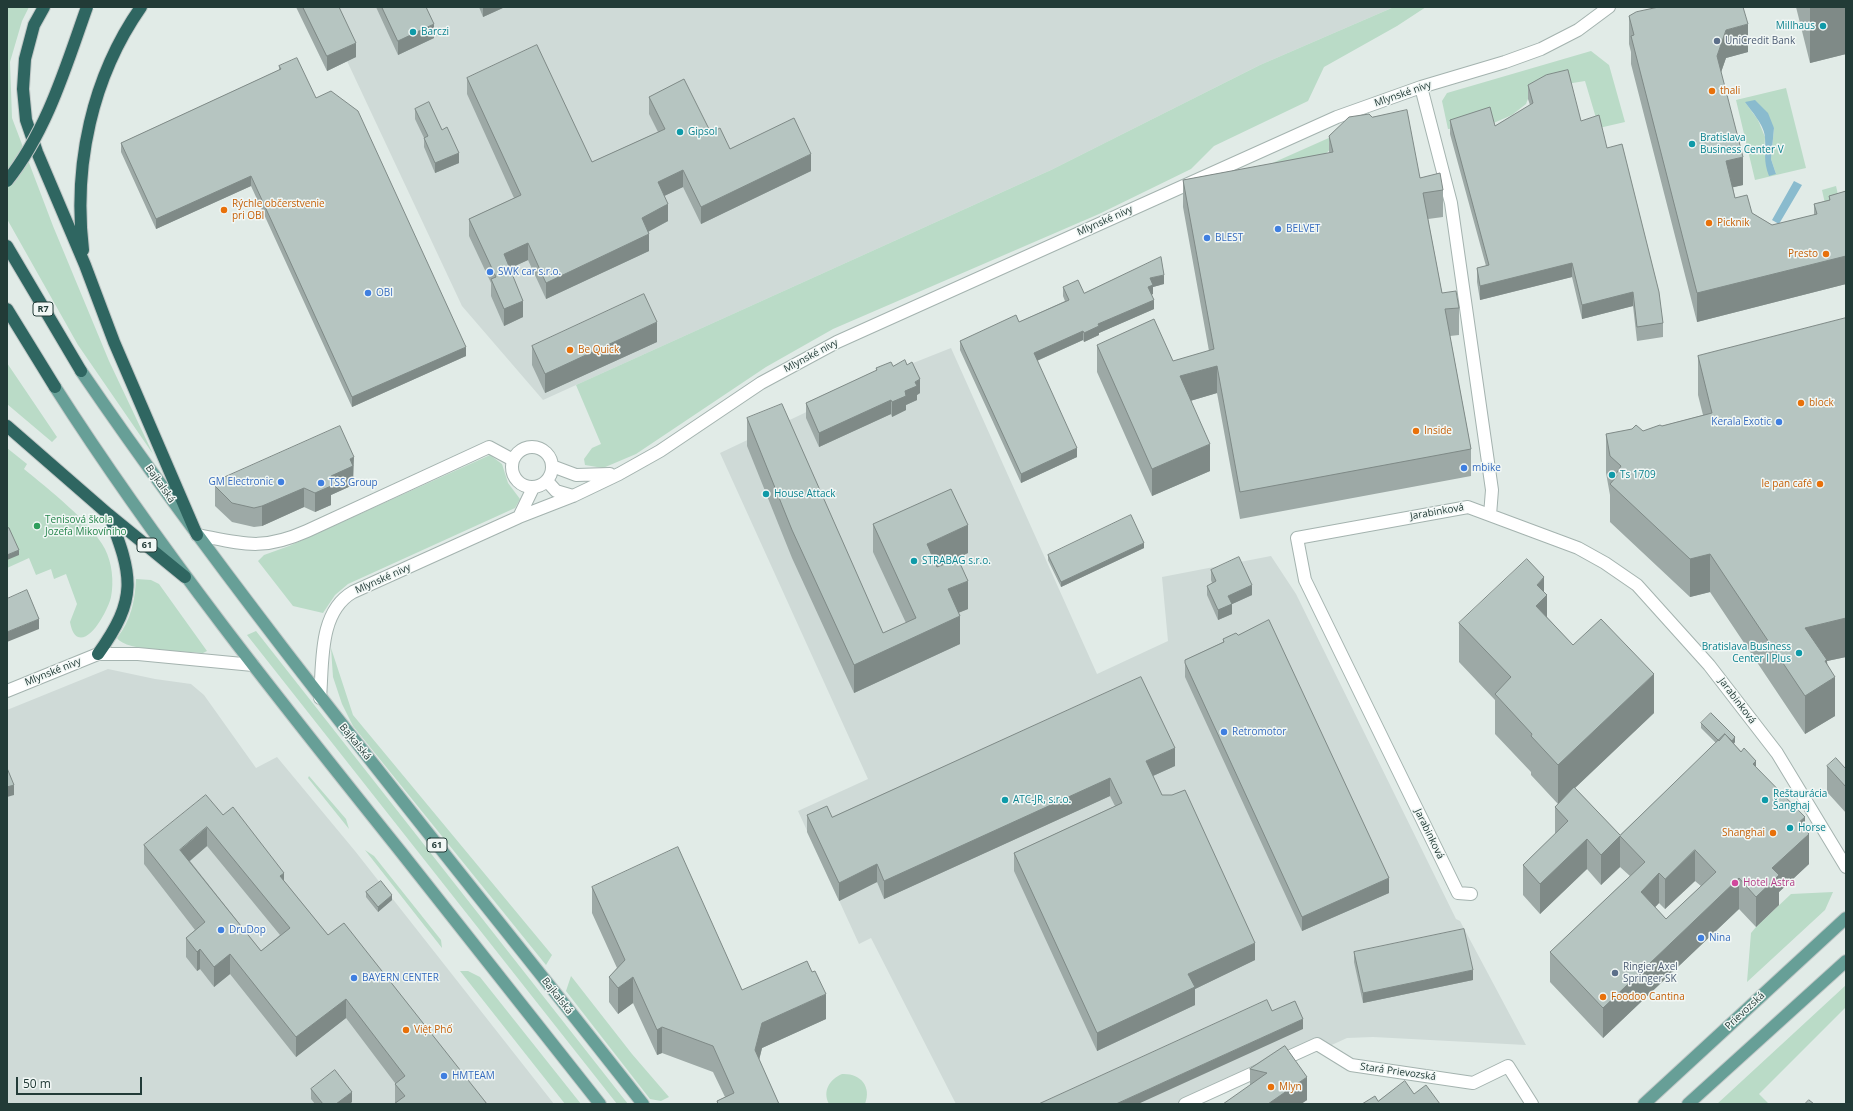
<!DOCTYPE html>
<html>
<head>
<meta charset="utf-8">
<style>
  body { margin:0 }
  #map { position:relative; width:1853px; height:1111px; overflow:hidden; background:#e1ebe7; font-family:"Open Sans",sans-serif }
  canvas { display:block }
  .frame { position:absolute; inset:0; border:8px solid #223b37; pointer-events:none }
  .scale { position:absolute; left:16px; top:1077px; width:126px; height:18px; box-sizing:border-box; border:2px solid #223b37; border-top:0; padding-left:5px; font-size:12px; line-height:14px; white-space:nowrap; color:#223b37; -webkit-text-stroke:3px #f1f7f5; paint-order:stroke }
</style>
</head>
<body>
<div id="map">
<canvas width="1853" height="1111"></canvas>
<div class="frame"></div>
<div class="scale">50 m</div>
</div>
<script>
const ctx = document.querySelector('canvas').getContext('2d');
ctx.lineJoin = 'round';
function fillPath(path, color) { ctx.fillStyle = color; ctx.fill(path, 'evenodd'); }
function stroke(path, color, width, dash) { ctx.strokeStyle = color; ctx.lineWidth = width; ctx.lineCap = dash ? 'butt' : 'round'; ctx.setLineDash(dash || []); ctx.stroke(path); }
function write(font, color, halo, rows, align = 'center') {
  ctx.font = font + ' "Open Sans",sans-serif'; ctx.lineWidth = 3; ctx.setLineDash([]); ctx.textBaseline = 'middle'; ctx.strokeStyle = halo; ctx.fillStyle = color; for (const [text, x, y, turn = 0] of rows) {
    ctx.save(); ctx.translate(x, y); ctx.rotate((+turn || 0) * Math.PI / 180); ctx.textAlign = isNaN(turn) ? turn : align; if (halo) ctx.strokeText(text, 0, 0); ctx.fillText(text, 0, 0); ctx.restore();
  }
}
fillPath(new Path2D(`
  M297,7H1394L1260,65L1051,170L543,400L462,306L347,61L327,71Z
  M951,348L1097,674L1168,641L1162,577L1271,556L1296,594L1456,919L1460,921L1526,1045L1373,1037L1347,1038L1202,1104H956L871,938L859,944L798,811L868,779L720,453L893,371Z
  M108,669L155,679L191,684L204,695L256,768L277,757L355,851L554,1104H7V710Z`), '#cfdad7');
fillPath(new Path2D(`
  M7,7H29L22,21L10,62L12,118L53,226L109,361L153,454L78,345L7,219Z
  M1394,7H1426L1397,26L1324,67L1308,101L1214,146L1191,169L1099,214L833,329L766,367L636,454L603,468L585,465L584,459L592,448L601,444L576,385L1051,170L1260,65Z
  M1591,51L1609,65L1625,122L1599,128L1585,81L1560,85L1529,96L1526,104L1512,115L1489,125L1448,129L1442,101L1447,93Z
  M1786,88L1806,168L1755,180L1736,100ZM1745,102L1774,128L1771,159L1776,174L1764,154L1765,137L1758,120Z
  M1340,133L1343,137L1319,160L1232,181Z
  M1836,186L1839,199L1826,208L1822,190Z
  M7,363L57,437L52,442L7,404Z
  M7,448L27,464L24,469C47,488 92,523 105,549C112,563 114,581 111,597C109,607 92,642 78,637C73,635 71,627 70,622L77,604L66,574L54,579L51,569L36,575L29,558L7,568Z
  M490,455L502,464L508,483L520,499L515,508L348,584L335,595L323,613L293,606L258,561L264,555L289,546Z
  M136,579L151,580L159,584L207,651L203,653C185,651 126,652 117,638C131,620 135,601 136,579Z
  M256,631L628,1104H617L247,635Z
  M331,648L353,715L552,955L546,965L353,726L342,704L333,677Z
  M309,776L346,819L349,829L308,778Z
  M365,850L374,856L441,940L442,948Z
  M1833,892L1825,910L1747,982L1751,933L1756,927L1791,894Z
  M460,971H468L480,977L581,1104H565Z
  M571,976L632,1054L669,1097L661,1101L650,1099L566,991Z
  M1846,985V1007L1759,1094L1769,1104H1717Z
  M842,1074C860,1073 872,1086 865,1104H829C822,1091 830,1079 842,1074Z`), '#badbc7');
fillPath(new Path2D(`
  M1755,100L1768,113L1774,128L1771,159L1776,174L1769,176C1763,160 1766,154 1765,138C1765,126 1752,112 1745,102Z
  M1794,181L1802,185L1779,224L1772,220Z`), '#8abbce');
const minor = new Path2D(`
  M1421,87L1451,203L1492,490L1490,515
  M512 467a20 20 0 1 1 40 0a20 20 0 1 1-40 0Z
  M552,466L576,475L610,474
  M547,481L556,491L573,496
  M519,517L533,488
  M197,535C244,544 262,551 307,531L489,447L513,460
  M7,691L98,654H138L253,665
  M320,698C323,664 318,612 353,592L519,517L573,496L619,474L660,451L761,383L837,342L1337,117L1421,87L1505,62L1541,49L1578,30L1609,7
  M1471,894L1458,893L1305,580L1297,538L1468,507L1578,548L1605,563L1637,585L1709,665L1777,753L1846,867
  M1185,1104L1317,1044L1351,1065L1473,1083L1508,1066L1532,1104`);
const major = new Path2D(`
  M81,371C255,626 453,861 643,1104
  M55,387C159,550 280,701 401,852C468,936 534,1020 600,1104
  M1644,1104L1846,918
  M1688,1104L1846,961`);
const highway = new Path2D(`
  M44,7L34,25L25,59L23,89L26,120L37,152L85,265L114,342L197,535
  M7,246L81,371
  M83,250C73,165 92,77 141,7
  M7,309L55,387
  M7,426L108,514L185,577
  M98,654C138,598 133,577 109,515`);
stroke(minor, '#a4b3af', 14);
stroke(major, '#c1c8c7', 14);
stroke(highway, '#c1c8c7', 14);
stroke(minor, '#fff', 12);
stroke(major, '#679f97', 12);
stroke(highway, '#2f6661', 12);
const highwayBridge = new Path2D(`
  M7,181C47,131 66,66 87,7`);
stroke(highwayBridge, '#c1c8c7', 14, []);
stroke(highwayBridge, '#2f6661', 12);
fillPath(new Path2D(`
  M296,7H339L356,57L327,71Z
  M376,7H426L434,38L398,55Z
  M479,7H505L483,17Z
  M1796,7H1846V54L1810,63Z
  M1629,16L1748,52L1726,58L1721,72L1743,185L1733,187L1735,198L1752,213L1772,225L1814,215V204L1829,200V196L1846,191V284L1697,322L1631,64V52L1629,44Z
  M279,66L316,98L466,356L352,407L251,186L156,229L121,152V143L279,70Z
  M467,78L592,162L658,132L649,114V97L711,133L730,149L811,171L701,224L683,187L664,196L668,221L648,232L649,251L546,299L528,260L510,268L523,317L504,326L491,296V283L469,236V219L514,198L467,94Z
  M1528,85L1581,121L1607,148L1663,323V337L1637,341L1633,306L1582,319L1572,277L1480,300L1477,282V268L1486,266L1450,134V120L1495,126L1530,105L1528,99Z
  M415,109L442,130L459,163L435,173L424,147V138L415,119Z
  M1329,136L1420,178L1443,190V217L1428,219L1442,293L1459,308V335L1450,336L1471,449V476L1240,519L1217,393L1190,401L1210,471L1152,496L1097,372V345L1173,361L1209,351L1183,207V180L1329,153Z
  M1164,284L1153,287V294L1151,295L1154,309L1099,333V335L1084,342L1083,340L1037,361L1077,457L1021,483L960,350V341L1019,322L1065,301L1063,296V287L1084,293Z
  M1846,318V657L1827,661L1835,716L1805,734L1710,592L1690,597L1610,522V495L1606,473V434L1643,431L1703,415L1698,395V356Z
  M657,342L545,393L532,365V346Z
  M893,366L920,393L917,395V400L906,405V410L892,417L891,414L819,447L806,418V403L876,371V368Z
  M747,418L883,633L906,623L873,552V524L968,553L937,567L968,609L958,613L960,644L854,693L792,558L747,446Z
  M353,477V485L331,495V505L315,512L304,507L262,526L254,527L232,522L215,506V486L221,484V479Z
  M1144,548L1061,587L1048,560V555Z
  M1211,570L1252,595L1232,604V614L1218,620L1207,595V586L1212,583L1211,580Z
  M1544,593L1547,617L1573,645L1654,713L1575,788L1620,835L1716,743L1701,728V723L1735,742L1734,744L1756,767L1805,830L1809,864L1779,892V905L1756,927L1739,909L1603,1038L1550,982V952L1630,876L1620,867L1601,885L1587,869L1540,914L1523,895V865L1555,834V807L1558,804L1531,775V772L1495,734V700L1459,662V623ZM1695,881L1701,886L1666,919L1655,907L1659,903L1665,909Z
  M1223,639L1389,893L1302,931L1185,677V660L1223,642Z
  M1175,766L1153,776L1162,795L1255,960L1195,989V1005L1097,1051L1014,871V853L1115,806L1110,796L884,899L877,882L839,901L807,832V815L832,817Z
  M1827,766L1845,768H1846V813L1827,792Z
  M223,815L284,881L328,935L487,1104L395,1103V1083L346,1018L296,1057L230,974L214,987L200,969L197,971L186,957V938L195,930L144,864V845ZM207,846L280,935L261,951L190,861Z
  M592,887L742,990L826,1019L762,1048L759,1060L779,1104H717V1101L725,1097L713,1072L662,1053L657,1055L633,1003L618,1014L609,1002V977L617,968L592,913Z
  M366,892L392,900L378,912L366,897Z
  M1354,952L1473,980L1363,1003L1354,962Z
  M1285,1046L1307,1100L1301,1104H1223L1250,1086V1069Z
  M311,1089L352,1102L349,1104H315L311,1099Z`), '#9da9a6');
fillPath(new Path2D(`
  M483,7H505L483,17Z
  M1810,7H1846V54L1810,63Z
  M434,24V38L398,55V41Z
  M1748,24V52L1726,58L1717,84V56L1726,30Z
  M356,43V57L327,71V56Z
  M459,153V163L435,173V163Z
  M811,154V171L701,224V207Z
  M1743,157V185L1726,189V161Z
  M683,170V187L658,199V182Z
  M251,176V186L156,229V219Z
  M668,204V221L642,235V218Z
  M649,234V251L546,299V283Z
  M528,243V260L504,271V254Z
  M1846,256V284L1697,322V293Z
  M1572,263V277L1480,300V286Z
  M1164,275V284L1153,287V294L1148,296V287L1150,278Z
  M1633,292V306L1582,319V305Z
  M1154,300V309L1099,333V335L1084,342V333L1098,324Z
  M523,301V317L504,326V309Z
  M657,322V342L545,393V374Z
  M1083,331V340L1034,362V353Z
  M466,347V356L352,407V397Z
  M1217,366V393L1180,404V376Z
  M920,379V393L917,395V400L906,405V410L892,417V402L915,382Z
  M891,400V414L819,447V433Z
  M1210,444V471L1152,496V469Z
  M1077,448V457L1021,483V474Z
  M354,457L353,485L331,495V505L315,512V493L331,476L350,459Z
  M304,488V507L262,526V506Z
  M968,525V553L927,572V544Z
  M1144,543V548L1061,587V582Z
  M19,550V555L7,560V555Z
  M1710,554V592L1690,597V559Z
  M1544,577V598L1547,595V635L1536,606L1537,585Z
  M968,581V609L948,617V589Z
  M1252,585V595L1230,605L1232,604V614L1218,620V610L1228,596Z
  M960,616V644L854,693V665Z
  M1846,618V657L1827,661V682L1835,677V716L1805,734V628Z
  M39,619V629L7,642V632Z
  M1654,674V713L1558,804V765Z
  M1735,737V742L1725,753V748Z
  M1175,748V766L1146,779V761Z
  M1756,761V791L1753,764Z
  M1110,778V796L884,899V881Z
  M14,785V795L7,797V787Z
  M1805,817V837L1809,834V864L1779,892V905L1756,927V897L1798,823Z
  M207,827V846L180,869V850Z
  M1620,836V867L1601,885V855Z
  M1587,839V869L1540,914V884Z
  M1695,850V881L1665,909V879Z
  M877,864V882L839,901V883Z
  M284,873V893L280,876Z
  M1659,873V903L1641,922V892Z
  M1389,878V893L1302,931V917Z
  M1739,878V909L1603,1038V1008Z
  M392,895V900L378,912V907Z
  M1255,943V960L1195,989V1005L1097,1051V1033L1188,974Z
  M200,949V969L197,971V952Z
  M230,954V974L214,987V967Z
  M1473,970V980L1363,1003V993Z
  M633,977V1003L618,1014V988Z
  M826,994V1019L762,1048L755,1076V1050L762,1023Z
  M346,999V1018L296,1057V1037Z
  M1303,1019V1029L1138,1104H1116Z
  M662,1027V1053L657,1055V1030Z
  M1307,1077V1100L1301,1104H1268Z
  M352,1092V1102L349,1104H336Z`), '#7f8a87');
const building = new Path2D(`
  M303,7H339L356,43L327,56Z
  M382,7H426L434,24L398,41Z
  M1659,7H1743L1748,24L1726,30L1717,56L1743,157L1726,161L1735,198L1747,195L1752,213L1772,225L1817,214L1814,204L1830,200L1829,196L1846,191V256L1697,293L1631,36L1634,35L1629,16L1636,12Z
  M537,45L592,162L665,129L649,97L684,79L711,133L720,128L730,149L794,118L811,154L701,207L683,170L658,182L668,204L642,218L649,234L546,283L528,243L504,254L523,301L504,309L491,279L496,277L469,219L521,195L467,78Z
  M297,58L316,98L331,91L358,111L466,347L352,397L251,176L156,219L121,143L281,69L279,66Z
  M1568,70L1581,121L1599,115L1607,148L1622,144L1659,292L1663,323L1637,327L1633,292L1582,305L1572,263L1480,286L1477,268L1489,265L1450,120L1490,107L1495,126L1533,103L1528,85L1546,75Z
  M429,102L442,130L447,127L459,153L435,163L424,138L428,136L415,109Z
  M1407,110L1420,178L1440,173L1443,190L1423,193L1442,293L1456,291L1459,308L1445,309L1471,449L1240,492L1217,366L1180,376L1210,444L1152,469L1097,345L1154,319L1173,361L1214,349L1183,180L1333,152L1329,136L1349,117L1369,114L1372,117Z
  M1161,257L1164,275L1150,278L1153,285L1148,287L1154,300L1098,324L1099,326L1084,333L1083,331L1034,353L1077,448L1021,474L960,341L1016,315L1019,322L1069,300L1063,287L1078,280L1084,293Z
  M644,294L657,322L545,374L532,346Z
  M1846,318V618L1805,628L1827,660L1825,661L1835,677L1805,696L1710,554L1690,559L1610,484L1617,476L1616,474L1621,466L1610,456L1606,434L1632,429L1636,425L1643,431L1660,425L1662,426L1712,413L1698,356Z
  M905,360L907,365L912,362L920,379L915,382L917,386L905,391L906,396L892,402L891,400L819,433L806,403L877,370L876,368L891,362L893,366Z
  M782,404L883,633L916,618L873,524L951,489L968,525L927,544L937,567L958,559L968,581L948,589L960,616L854,665L792,530L747,418Z
  M340,426L354,457L350,459L353,466L331,476V486L315,493L304,488L262,506L254,508L232,503L215,486L223,483L221,479Z
  M1131,515L1144,543L1061,582L1048,555Z
  M9,528L19,550L7,555V529Z
  M1239,557L1252,585L1228,596L1232,604L1218,610L1207,586L1216,581L1211,570Z
  M1527,559L1544,577L1537,585L1547,595L1536,606L1573,645L1601,619L1654,674L1558,765L1531,736L1532,734L1495,694L1511,677L1459,623Z
  M27,590L39,619L7,632V599Z
  M1269,620L1389,878L1302,917L1185,663V660L1224,642L1223,639L1236,633L1238,635Z
  M1141,677L1175,748L1146,761L1162,795H1172L1185,790L1255,943L1188,974L1195,987L1097,1033L1014,853L1122,803L1110,778L884,881L877,864L839,883L807,815L827,806L832,817Z
  M1711,713L1735,737L1732,741L1725,734L1719,741L1701,723Z
  M1725,734L1741,752L1744,748L1756,761L1753,764L1805,817L1798,823L1809,834L1772,868L1779,875L1756,897L1739,878L1603,1008L1550,952L1645,862L1620,836L1601,855L1587,839L1540,884L1523,865L1568,821L1555,807L1574,787L1620,835ZM1695,850L1716,872L1666,919L1641,892L1659,873L1665,879Z
  M1836,758L1845,768H1846V787L1827,766Z
  M7,768L14,785L7,787Z
  M206,795L223,815L233,807L284,873L280,876L328,935L344,923L487,1104H394L405,1096L395,1084L405,1076L346,999L296,1037L230,954L214,967L200,949L197,952L186,938L205,922L144,845ZM207,827L290,928L261,951L180,850Z
  M678,847L742,990L807,961L812,972L815,971L826,994L762,1023L755,1050L779,1104H718L717,1101L734,1093L713,1046L662,1027L657,1030L633,977L618,988L609,977L625,960L592,887Z
  M381,881L392,895L378,907L366,892Z
  M1464,929L1473,970L1363,993L1354,952Z
  M1267,1000L1272,1011L1295,1001L1303,1019L1116,1104H1039Z
  M1285,1046L1307,1077L1268,1104H1223L1267,1073L1250,1069Z
  M335,1070L352,1092L336,1104H323L311,1089Z
  M1405,1081L1414,1094L1426,1085L1440,1104H1362L1375,1096L1378,1101Z
  M1809,1100L1814,1104H1805Z`);
fillPath(building, '#b6c5c1');
stroke(building, '#7f8a87', 1);
for (const [x, y, r, color] of [
  [1823,26,4,"#0f9aa8"],
  [413,32,4,"#0f9aa8"],
  [1717,41,4,"#5c6f8a"],
  [1712,91,4,"#e8710a"],
  [680,132,4,"#0f9aa8"],
  [1692,144,4,"#0f9aa8"],
  [224,210,4,"#e8710a"],
  [1709,223,4,"#e8710a"],
  [1278,229,4,"#3f7fe0"],
  [1207,238,4,"#3f7fe0"],
  [1826,254,4,"#e8710a"],
  [490,272,4,"#3f7fe0"],
  [368,293,4,"#3f7fe0"],
  [570,350,4,"#e8710a"],
  [1801,403,4,"#e8710a"],
  [1779,422,4,"#3f7fe0"],
  [1416,431,4,"#e8710a"],
  [1464,468,4,"#3f7fe0"],
  [1612,475,4,"#0f9aa8"],
  [281,482,4,"#3f7fe0"],
  [321,483,4,"#3f7fe0"],
  [1820,484,4,"#e8710a"],
  [766,494,4,"#0f9aa8"],
  [37,526,4,"#2e9e5b"],
  [914,561,4,"#0f9aa8"],
  [1799,653,4,"#0f9aa8"],
  [1224,732,4,"#3f7fe0"],
  [1005,800,4,"#0f9aa8"],
  [1765,800,4,"#0f9aa8"],
  [1790,828,4,"#0f9aa8"],
  [1773,833,4,"#e8710a"],
  [1735,883,4,"#d1479c"],
  [221,930,4,"#3f7fe0"],
  [1701,938,4,"#3f7fe0"],
  [1615,973,4,"#5c6f8a"],
  [354,978,4,"#3f7fe0"],
  [1603,997,4,"#e8710a"],
  [406,1030,4,"#e8710a"],
  [444,1076,4,"#3f7fe0"],
  [1271,1087,4,"#e8710a"]
]) { const dot = new Path2D(); dot.arc(x, y, r, 0, 2 * Math.PI); ctx.fillStyle = color; ctx.fill(dot); stroke(dot, '#f1f7f5', 1.5); }
for (const [x, y, w] of [
  [43,309,20],
  [147,545,20],
  [437,845,20]
]) { const box = new Path2D(); box.roundRect(x - w / 2, y - 7, w, 14, 3); ctx.fillStyle = '#f1f7f5'; ctx.fill(box); stroke(box, '#223b37', 1); }
write('bold 9px', '#223b37', null, [
  ["R7",43,309],
  ["61",147,545],
  ["61",437,845]
]);
write('10px', '#0d838f', '#f1f7f5', [
  ["Millhaus",1815,26,"right"],
  ["Barczi",421,32],
  ["Gipsol",688,132],
  ["Bratislava",1700,138],
  ["Business Center V",1700,150],
  ["Ts 1709",1620,475],
  ["House Attack",774,494],
  ["STRABAG s.r.o.",922,561],
  ["Bratislava Business",1791,647,"right"],
  ["Center I Plus",1791,659,"right"],
  ["Reštaurácia",1773,794],
  ["Šanghaj",1773,806],
  ["ATC-JR, s.r.o.",1013,800],
  ["Horse",1798,828]
], 'left');
write('10px', '#4e5e75', '#f1f7f5', [
  ["UniCredit Bank",1725,41],
  ["Ringier Axel",1623,967],
  ["Springer SK",1623,979]
], 'left');
write('10px', '#c56008', '#f1f7f5', [
  ["thali",1720,91],
  ["Rýchle občerstvenie",232,204],
  ["pri OBI",232,216],
  ["Picknik",1717,223],
  ["Presto",1818,254,"right"],
  ["Be Quick",578,350],
  ["block",1809,403],
  ["Inside",1424,431],
  ["le pan café",1812,484,"right"],
  ["Shanghai",1765,833,"right"],
  ["Foodoo Cantina",1611,997],
  ["Việt Phố",414,1030],
  ["Mlyn",1279,1087]
], 'left');
write('10px', '#223b37', '#f1f7f5', [
  ["Mlynské nivy",1403,94,-19],
  ["Mlynské nivy",1105,221,-24],
  ["Mlynské nivy",811,356,-28],
  ["Bajkalská",160,484,55],
  ["Jarabinková",1437,512,-10],
  ["Mlynské nivy",383,579,-24],
  ["Mlynské nivy",53,672,-22],
  ["Jarabinková",1737,701,53],
  ["Bajkalská",355,742,51],
  ["Jarabinková",1429,834,64],
  ["Bajkalská",557,996,52],
  ["Prievozská",1745,1011,-43],
  ["Stará Prievozská",1398,1072,8]
]);
write('10px', '#366cbe', '#f1f7f5', [
  ["BELVET",1286,229],
  ["BLEST",1215,238],
  ["SWK car s.r.o.",498,272],
  ["OBI",376,293],
  ["Kerala Exotic",1771,422,"right"],
  ["mbike",1472,468],
  ["GM Electronic",273,482,"right"],
  ["TSS Group",329,483],
  ["Retromotor",1232,732],
  ["DruDop",229,930],
  ["Nina",1709,938],
  ["BAYERN CENTER",362,978],
  ["HMTEAM",452,1076]
], 'left');
write('10px', '#27864d', '#f1f7f5', [
  ["Tenisová škola",45,520],
  ["Jozefa Mikovíniho",45,532]
], 'left');
write('10px', '#b23c85', '#f1f7f5', [
  ["Hotel Astra",1743,883]
], 'left');
</script>
</body>
</html>
